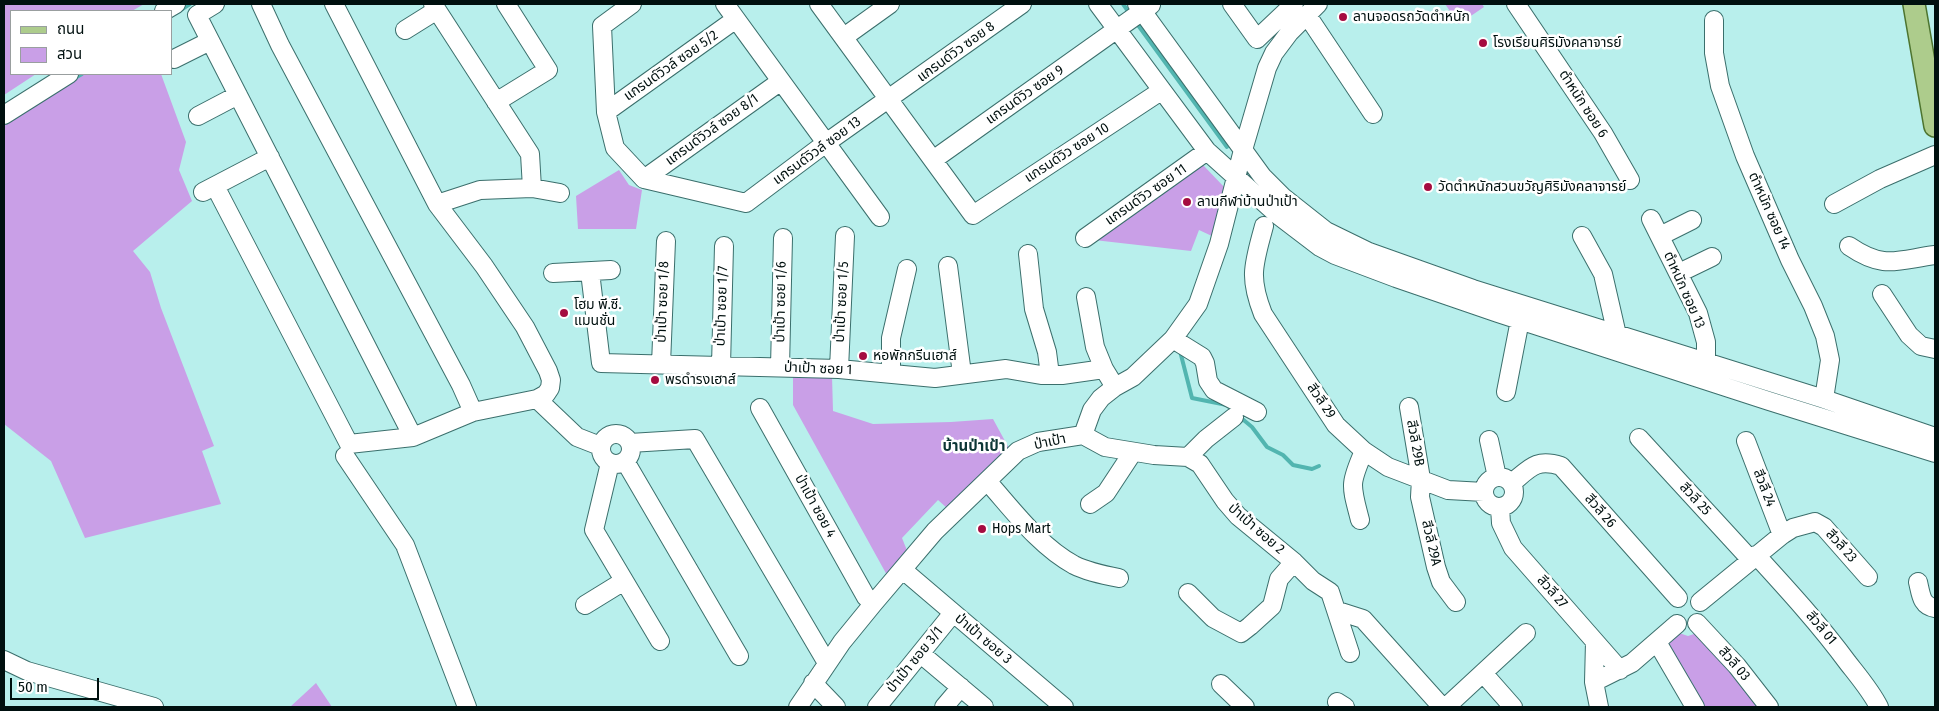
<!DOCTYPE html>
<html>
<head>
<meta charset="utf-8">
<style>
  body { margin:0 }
  #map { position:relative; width:1939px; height:711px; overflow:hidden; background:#b8efec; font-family:"Fira Sans Condensed","Noto Sans Thai",sans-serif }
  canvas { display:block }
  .frame { position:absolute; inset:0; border:5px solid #00100f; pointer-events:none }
  .legend { position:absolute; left:10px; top:10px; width:162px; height:65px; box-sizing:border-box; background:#fff; border:1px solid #999f9f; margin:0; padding:6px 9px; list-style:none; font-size:15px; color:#00100f }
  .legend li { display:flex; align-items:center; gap:10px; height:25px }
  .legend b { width:25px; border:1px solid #999f9f }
  .scale { position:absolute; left:10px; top:678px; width:89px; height:22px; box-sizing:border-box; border:2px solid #00100f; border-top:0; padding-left:6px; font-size:15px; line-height:18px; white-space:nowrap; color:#00100f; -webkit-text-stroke:4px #fff; paint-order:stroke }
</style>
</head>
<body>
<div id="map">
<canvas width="1939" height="711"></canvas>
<div class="frame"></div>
<ul class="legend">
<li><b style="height:6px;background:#adcc8c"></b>ถนน</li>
<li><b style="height:14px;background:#c99fe7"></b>สวน</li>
</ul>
<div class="scale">50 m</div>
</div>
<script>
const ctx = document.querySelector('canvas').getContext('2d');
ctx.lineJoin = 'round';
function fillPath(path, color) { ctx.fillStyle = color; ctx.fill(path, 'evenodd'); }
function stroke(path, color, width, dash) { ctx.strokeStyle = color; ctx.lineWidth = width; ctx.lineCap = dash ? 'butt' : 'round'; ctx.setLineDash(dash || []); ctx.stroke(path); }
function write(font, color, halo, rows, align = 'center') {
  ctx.font = font + ' "Fira Sans Condensed","Noto Sans Thai",sans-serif'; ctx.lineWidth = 5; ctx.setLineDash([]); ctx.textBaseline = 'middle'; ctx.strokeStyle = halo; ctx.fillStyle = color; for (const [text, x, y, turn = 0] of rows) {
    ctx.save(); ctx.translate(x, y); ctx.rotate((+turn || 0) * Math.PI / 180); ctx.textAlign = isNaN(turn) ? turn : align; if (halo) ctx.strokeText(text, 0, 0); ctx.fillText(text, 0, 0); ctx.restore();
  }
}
fillPath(new Path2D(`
  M4,4H144L132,11H11V74H36L4,95Z
  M1445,4H1482L1484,7L1459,24Z
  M83,74H161L186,142L179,170L192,201L133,251L150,272L161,308L214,446L202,451L221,504L85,538L51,461L4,424V126Z
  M1203,165L1227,190L1214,237L1199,230L1191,251L1094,240Z
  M619,170L629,185L642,190L636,229H578L576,196Z
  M793,375L832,376L833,411L873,424L951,422L993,419L1011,452L948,509L938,500L902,538L908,553L888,577L793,405Z
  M1679,633L1688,636L1697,633L1730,671L1759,707H1704L1667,644Z
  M316,683L332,707H290Z`), '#c99fe7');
stroke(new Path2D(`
  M1123,4L1130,14
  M179,11L190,4
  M1135,21L1227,147
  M73,79L82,74
  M1180,351L1192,398L1227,405L1235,412
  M1781,395L1836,413
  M1240,417L1252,427L1267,447L1283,455L1293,465L1312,469L1319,466`), '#52b5b0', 4);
const minor = new Path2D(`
  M215,4L197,15L413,437L473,412
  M261,4L280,45L461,385L473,412L537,399L546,394L550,388L551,380L548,371L525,327L484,266L437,204L334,4
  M433,4L530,154L532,188
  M632,4L602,26L606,112L615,148L644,179L746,203L826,143L1022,4
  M725,4L880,217
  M819,4L973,215L1161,91
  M1098,4L1207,151L1278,215L1320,247L1335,255L1396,278L1498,313L1769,401L1935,453
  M1137,4L1262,176L1283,197L1326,231L1369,252L1473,289L1824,399L1935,437
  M1232,4L1257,39L1294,4
  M1516,4L1603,133L1630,180
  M164,11L176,4
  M1307,15L1373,114
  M1714,20V53L1720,86L1745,156L1790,260L1813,306L1825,336L1830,360L1824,399
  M405,30L437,10
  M844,37L890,4
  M174,59L210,41
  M496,102L548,70L506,4
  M606,112L736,19
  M4,115L69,74
  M198,116L238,95
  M933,160L1151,5
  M644,179L781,81
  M215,186L349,444L413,437
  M203,192L270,157
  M437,204L480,190L532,188L560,193
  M1834,204L1880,179L1935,155
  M1651,219L1698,313L1706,342V363
  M1264,226C1254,264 1248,276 1263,314L1336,425L1364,451L1388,467L1448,490L1484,492
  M1582,236L1603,274L1617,335
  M1660,236L1692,220
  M1085,238L1207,151
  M1849,246C1884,270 1897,260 1935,255
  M1028,254L1034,309L1047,352L1050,375
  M948,266L962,374
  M590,272L601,363L839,369L935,378L1006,369L1041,375H1062L1104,369L1115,387
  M553,273L611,270
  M1679,273L1712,257
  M1882,294L1909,335L1921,346L1935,349
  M1086,297L1095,347L1104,369
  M1173,339L1202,357L1205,363L1208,381L1214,390L1257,412
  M661,364L666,241
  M721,366L724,246
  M780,367L783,238
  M839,369L845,236
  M891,373V338L907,269
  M1506,392L1520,320
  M537,399L577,437L600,446
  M1409,407L1421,479L1420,497L1436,567L1441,582L1456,602
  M760,408L866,597L873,604
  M601 449a15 15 0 1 1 30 0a15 15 0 1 1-30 0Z
  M1083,435L1092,410L1101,398L1115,387L1133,377L1173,339L1198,304L1219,244L1243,150L1267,68L1274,53L1289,33L1318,4
  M1083,435L1105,447L1154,455L1188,457L1200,464L1225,501L1238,516L1294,562L1313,581L1330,592L1350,653
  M1639,438L1751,560
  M1489,440L1497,477
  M1746,441L1782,535
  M630,443L695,439L827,663
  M345,456L405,545L467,707
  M1188,457L1206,439L1234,417
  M625,461L739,656
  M610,463L594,530L660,641
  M1484 492a15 15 0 1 1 30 0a15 15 0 1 1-30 0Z
  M987,481C1013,510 1039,546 1074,565C1088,572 1103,575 1119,578
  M1512,483C1530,468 1536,458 1561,466L1678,598
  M1090,504L1106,493L1133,452
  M1500,507L1501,523L1513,548L1620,670
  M1360,520C1351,485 1349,485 1364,451
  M1756,555C1788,590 1820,625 1848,663C1859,677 1871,691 1879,707
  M903,570L1064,707
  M1918,582C1921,594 1921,606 1935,608
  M1188,593L1213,618L1241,633L1250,626L1272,606L1279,579L1294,562
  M1700,602L1782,535L1793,528L1815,522L1824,527L1868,577
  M585,605L624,581
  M1338,611L1363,619L1442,707
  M1697,623L1737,666L1769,707
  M1595,642L1594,682L1599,707
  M1657,642L1695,707
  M921,654L984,707
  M4,660L27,671L154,707
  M1483,673L1513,707
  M1594,682L1632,663L1677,624
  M813,683L836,707
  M1221,684L1245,707
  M1337,702L1345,707
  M798,707L842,642L873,604L935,531L1018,451L1038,442L1083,435
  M877,707L953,613
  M944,707L961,687
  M1446,707L1526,633`);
const major = new Path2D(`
  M1914,4L1935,126`);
stroke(minor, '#3b6f6c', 20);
stroke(major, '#4d742f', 24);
stroke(minor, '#fff', 18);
stroke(major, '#adcc8c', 21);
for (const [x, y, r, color] of [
  [1343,17,5,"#a50c40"],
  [1483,43,5,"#a50c40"],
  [1428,187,5,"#a50c40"],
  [1187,202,5,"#a50c40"],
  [564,313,5,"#a50c40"],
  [863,356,5,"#a50c40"],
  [655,380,5,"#a50c40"],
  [982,529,5,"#a50c40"]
]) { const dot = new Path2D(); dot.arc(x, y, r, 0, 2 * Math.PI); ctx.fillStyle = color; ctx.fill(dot); stroke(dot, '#fff', 2); }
write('14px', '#00100f', '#fff', [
  ["ลานจอดรถวัดตำหนัก",1353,17],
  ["โรงเรียนศิริมังคลาจารย์",1493,43],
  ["วัดตำหนักสวนขวัญศิริมังคลาจารย์",1438,187],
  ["ลานกีฬาบ้านป่าเป้า",1197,202],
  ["โฮม พี.ซี.",574,305],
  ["แมนชั่น",574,321],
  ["หอพักกรีนเฮาส์",873,356],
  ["พรดำรงเฮาส์",665,380],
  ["Hops Mart",992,529]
], 'left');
write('14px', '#00100f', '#fff', [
  ["แกรนด์วิว ซอย 8",956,52,-36],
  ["แกรนด์วิวล์ ซอย 5/2",671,66,-35],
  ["แกรนด์วิว ซอย 9",1025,95,-35],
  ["ตำหนัก ซอย 6",1583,104,57],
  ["แกรนด์วิวล์ ซอย 8/1",712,130,-36],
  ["แกรนด์วิวล์ ซอย 13",817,151,-36],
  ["แกรนด์วิว ซอย 10",1067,153,-33],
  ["แกรนด์วิว ซอย 11",1146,195,-35],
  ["ตำหนัก ซอย 14",1769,211,66],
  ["ตำหนัก ซอย 13",1684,290,66],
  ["ป่าเป้า ซอย 1/8",663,302,-88],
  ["ป่าเป้า ซอย 1/6",781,302,-89],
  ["ป่าเป้า ซอย 1/5",842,302,-87],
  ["ป่าเป้า ซอย 1/7",722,306,-88],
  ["ป่าเป้า ซอย 1",818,369,2],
  ["สีวลี 29",1321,401,56],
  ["ป่าเป้า",1050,442,-12],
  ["สีวลี 29B",1415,443,80],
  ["สีวลี 24",1764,488,69],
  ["สีวลี 25",1695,499,47],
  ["ป่าเป้า ซอย 4",815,506,61],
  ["สีวลี 26",1600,511,49],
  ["ป่าเป้า ซอย 2",1256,529,41],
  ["สีวลี 29A",1431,543,77],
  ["สีวลี 23",1841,546,48],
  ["สีวลี 27",1552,592,49],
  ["สีวลี 01",1821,628,50],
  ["ป่าเป้า ซอย 3",983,639,40],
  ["ป่าเป้า ซอย 3/1",915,660,-51],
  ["สีวลี 03",1734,664,49]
]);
write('bold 15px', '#0c3635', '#fff', [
  ["บ้านป่าเป้า",974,447]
]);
</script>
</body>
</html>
